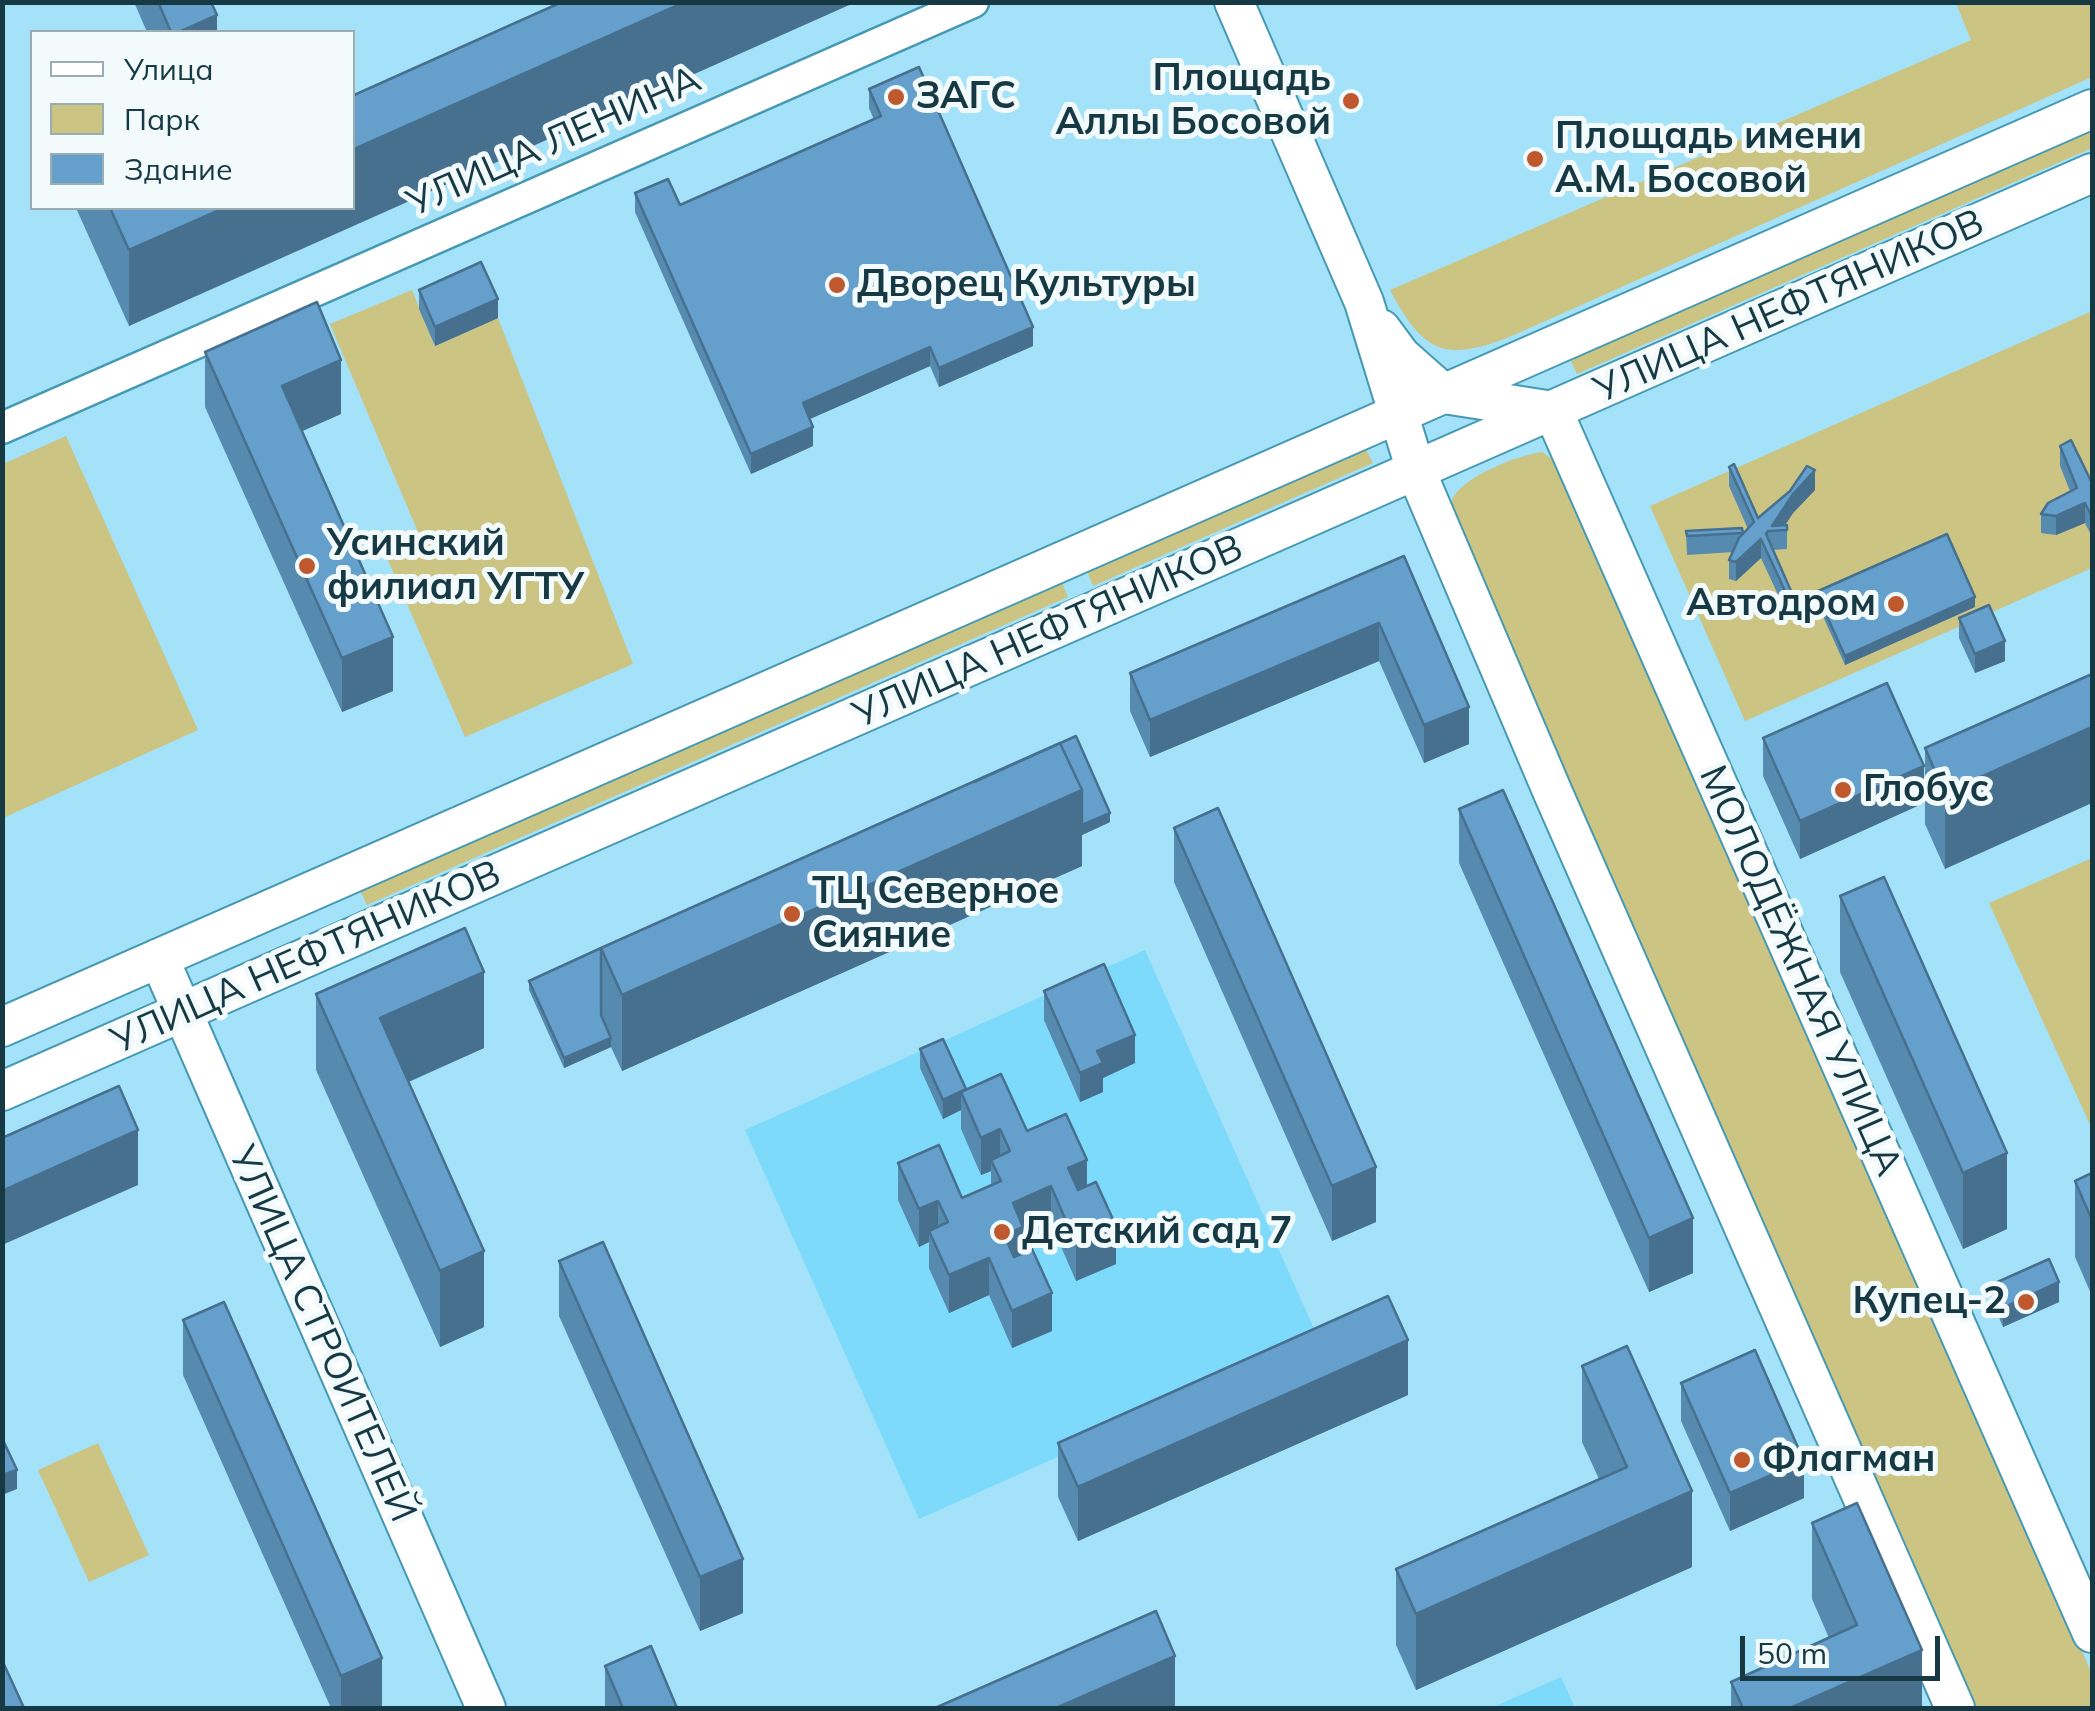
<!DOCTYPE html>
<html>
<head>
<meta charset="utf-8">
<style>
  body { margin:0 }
  #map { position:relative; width:2095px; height:1711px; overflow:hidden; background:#a3e2f9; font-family:Mulish,sans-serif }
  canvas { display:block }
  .frame { position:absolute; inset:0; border:5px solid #163944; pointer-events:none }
  .legend { position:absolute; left:30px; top:30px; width:325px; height:180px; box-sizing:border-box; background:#f2fafc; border:2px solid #9aadb2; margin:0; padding:12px 18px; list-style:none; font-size:30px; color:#163944 }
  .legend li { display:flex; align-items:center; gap:20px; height:50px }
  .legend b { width:50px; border:2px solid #9aadb2 }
  .scale { position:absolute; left:1740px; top:1636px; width:200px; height:45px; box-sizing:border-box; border:5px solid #163944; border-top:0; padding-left:12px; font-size:30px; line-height:35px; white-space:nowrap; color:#163944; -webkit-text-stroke:8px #f2fafc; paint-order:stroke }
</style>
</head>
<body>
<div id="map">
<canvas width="2095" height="1711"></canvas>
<div class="frame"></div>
<ul class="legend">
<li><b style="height:12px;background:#fff"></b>Улица</li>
<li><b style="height:28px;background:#ccc483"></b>Парк</li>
<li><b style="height:28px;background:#65a0cc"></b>Здание</li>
</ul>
<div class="scale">50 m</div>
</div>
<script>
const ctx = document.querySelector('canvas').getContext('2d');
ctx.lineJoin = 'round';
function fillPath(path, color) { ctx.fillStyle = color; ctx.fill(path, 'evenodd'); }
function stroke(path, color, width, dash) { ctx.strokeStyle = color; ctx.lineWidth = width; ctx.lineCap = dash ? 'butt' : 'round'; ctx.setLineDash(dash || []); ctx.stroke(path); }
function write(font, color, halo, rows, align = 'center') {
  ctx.font = font + ' Mulish,sans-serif'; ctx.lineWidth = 10; ctx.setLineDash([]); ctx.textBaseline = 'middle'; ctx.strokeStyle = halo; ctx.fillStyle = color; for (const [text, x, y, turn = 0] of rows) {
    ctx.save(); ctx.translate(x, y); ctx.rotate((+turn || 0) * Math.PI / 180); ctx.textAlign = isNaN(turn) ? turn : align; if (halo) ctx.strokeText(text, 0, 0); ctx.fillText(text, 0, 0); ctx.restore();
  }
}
fillPath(new Path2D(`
  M1145,950L1319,1340L919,1519L745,1130Z
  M1561,1677L1575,1708H1491Z`), '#7ddafa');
fillPath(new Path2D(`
  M1956,3H2092V77L1514,335C1447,362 1425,356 1390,290L1971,40Z
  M2092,131V148L1577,374L1570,359Z
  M412,290L435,346L498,318L633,664L465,737L387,558L423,544L330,324Z
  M2092,311V568L1745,721L1650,506Z
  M66,436L198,730L3,818V464Z
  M1366,449L1373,463L1093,586L1087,571Z
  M1542,452L1562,466L1570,480L2092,1674V1708H1975L1457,529L1451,502C1460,477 1516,456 1542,452Z
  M1062,582L1068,597L367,905L360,890Z
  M2092,858V1129L1989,903Z
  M98,1443L149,1555L89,1582L38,1470Z`), '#ccc483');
const minor = new Path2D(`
  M2,428L973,2`);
const major = new Path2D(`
  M1234,2L1364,302L1416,471L1553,793L1955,1708
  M1381,329L1401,356L1444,394L1553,411L2092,1633
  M159,958L486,1708
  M2,1027L2092,109
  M2,1091L2092,173`);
stroke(minor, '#4699b3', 35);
stroke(major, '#4699b3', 42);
stroke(minor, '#fff', 30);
stroke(major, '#fff', 38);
fillPath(new Path2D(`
  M134,2H211L217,32H147Z
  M869,89L1033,346L939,387L930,366L810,419L813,446L751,474L635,212V193L680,205L874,120L869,108Z
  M76,208H352L129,326Z
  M419,290L498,318L435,346L419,309Z
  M205,352L341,414L302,431L393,691L342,712L205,407Z
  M2060,446L2091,481H2092V537L2085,523L2056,535L2041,533V514L2070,491L2060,466Z
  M1729,467L1758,518L1815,490L1793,513L1785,525H1787V549L1773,550L1791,610L1786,612L1761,558L1736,581L1729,579V560L1733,552L1687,555L1686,531L1742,528L1743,535L1748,529L1729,486Z
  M1404,556L1469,744L1424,763L1379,661L1150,757L1130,711V673Z
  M1816,592L1975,607L1845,665L1816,601Z
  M1959,618L2005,661L1975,673L1959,638Z
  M2092,674L1945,869L1925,824V748Z
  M1076,736L1110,822L1082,835V866L622,1071L611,1047L564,1068L529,990V981Z
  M1763,738L1924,803L1800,859L1763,776Z
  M1459,809L1693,1273L1649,1292L1459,863Z
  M1174,828L1376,1222L1332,1241L1174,882Z
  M1840,896L2007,1229L1963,1249L1840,972Z
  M1044,991L1135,1063L1103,1078V1092L1080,1102L1044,1020Z
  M316,994L484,1048L409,1082L484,1327L440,1347L316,1070Z
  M920,1049L966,1090L1027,1131L1087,1186L1116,1264L1076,1281L1051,1224L1023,1236V1253L1052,1331L1012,1348L989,1295L949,1313L929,1268V1242L919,1247L898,1200V1163L962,1198L991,1185V1171L981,1175L961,1129V1110L943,1119L920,1068Z
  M2092,1173V1296L2075,1257V1181Z
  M559,1261L743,1613L700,1631L559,1316Z
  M1993,1284L2059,1302L2003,1327L1993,1303Z
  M183,1320L382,1708H331L183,1375Z
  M1582,1366L1692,1567L1416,1690L1396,1645V1569L1599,1479L1582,1442Z
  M1681,1383L1804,1498L1730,1531L1681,1421Z
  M1408,1395L1078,1541L1058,1497V1443Z
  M1812,1523L1922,1708H1731V1682L1829,1638L1812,1599Z
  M605,1666L677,1708H605Z`), '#578aaf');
fillPath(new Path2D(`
  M685,2H856L129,326V250L224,208H352V150Z
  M217,15V32H179Z
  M498,299V318L435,346V327Z
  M1033,327V346L939,387V368Z
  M930,347V366L803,422V403Z
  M341,360V414L282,440V386Z
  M813,427V446L751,474V454Z
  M1815,470V490L1793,513L1782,530L1772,526L1793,494Z
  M2085,503V523L2056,535V516Z
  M1761,539V558L1736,581V562Z
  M1791,591V610L1786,612V593Z
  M1975,597V607L1845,665V656Z
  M1379,623V661L1150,757V720Z
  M393,637V691L342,712V658Z
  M2005,641V661L1975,673V654Z
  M1469,707V744L1424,763V725Z
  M2092,727V803L1945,869V793Z
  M1924,766V803L1800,859V821Z
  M1082,790L1110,813V822L1082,835V866L622,1071V995Z
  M484,972V1048L380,1094V1018Z
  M1135,1035V1063L1103,1078V1092L1080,1102V1073L1097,1051Z
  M611,1038V1047L564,1068V1058Z
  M961,1092V1110L943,1119V1100Z
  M1000,1129V1167L991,1160V1171L981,1175V1138Z
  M138,1130V1185L2,1245V1191Z
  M2007,1153V1229L1963,1249V1173Z
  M1087,1160V1197L1068,1206V1168Z
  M1376,1167V1222L1332,1241V1186Z
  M1051,1186V1224L1023,1236V1264L1004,1273V1235L1013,1203Z
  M938,1201V1238L929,1231V1242L919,1247V1209Z
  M1693,1218V1273L1649,1292V1238Z
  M1116,1226V1264L1076,1281V1244Z
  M484,1251V1327L440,1347V1271Z
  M989,1258V1295L949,1313V1275Z
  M2059,1282V1302L2003,1327V1308Z
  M1052,1293V1331L1012,1348V1311Z
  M1408,1340V1395L1078,1541V1487Z
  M1804,1461V1498L1730,1531V1493Z
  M17,1470V1489L2,1495V1475Z
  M1692,1491V1567L1416,1690V1614Z
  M743,1559V1613L700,1631V1577Z
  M1922,1650V1708H1790Z
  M1175,1656V1708H1056Z
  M382,1658V1708H341V1676Z`), '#47708f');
const building = new Path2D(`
  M158,2H211L217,15L179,32H171Z
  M562,2H685L352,150V96Z
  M919,67L1033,327L939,368L930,347L803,403L813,427L751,454L635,193L668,179L680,205L881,116L869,89Z
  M110,208H224L129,250Z
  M481,262L498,299L435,327L419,290Z
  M317,302L341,360L282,386L393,637L342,658L205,352Z
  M2071,440L2091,481H2092V517L2085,503L2056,516L2041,514L2048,503L2077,488L2060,446Z
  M1734,464L1758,518L1790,491L1807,466L1815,470L1793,494L1772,526L1787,525V530L1768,531L1766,534L1791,591L1786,593L1761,539L1736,562L1729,560L1739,538L1754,522L1729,467Z
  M1742,528L1743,533L1687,536L1686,531Z
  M1947,534L1975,597L1845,656L1816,592Z
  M1404,556L1469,707L1424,725L1379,623L1150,720L1130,673Z
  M1989,605L2005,641L1975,654L1959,618Z
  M2092,674V727L1945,793L1925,748Z
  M1887,683L1924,766L1800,821L1763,738Z
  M1076,736L1110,813L1082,825V790L1060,743L974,782Z
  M1060,743L1082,790L622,995L601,948Z
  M1503,790L1693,1218L1649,1238L1459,809Z
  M1218,808L1376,1167L1332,1186L1174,828Z
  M1884,877L2007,1153L1963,1173L1840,896Z
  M465,928L484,972L380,1018L484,1251L440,1271L316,994Z
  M601,948V1015L611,1038L564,1058L529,981Z
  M1104,964L1135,1035L1097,1051L1103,1063L1080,1073L1044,991Z
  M943,1039L966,1089L943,1100L920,1049Z
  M1001,1074L1027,1131L1066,1114L1087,1160L1068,1168L1078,1190L1096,1182L1116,1226L1076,1244L1051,1186L1013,1203L1023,1227L1004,1235L1014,1257L1032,1249L1052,1293L1012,1311L989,1258L949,1275L929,1231L948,1222L938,1201L919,1209L898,1163L939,1145L962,1198L1001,1181L991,1160L1010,1151L1000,1129L981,1138L961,1092Z
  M119,1086L138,1130L2,1191V1138Z
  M2092,1173V1220L2075,1181Z
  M603,1242L743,1559L700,1577L559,1261Z
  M2049,1259L2059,1282L2003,1308L1993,1284Z
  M1388,1296L1408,1340L1078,1487L1058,1443Z
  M224,1302L382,1658L341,1676L183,1320Z
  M1627,1346L1692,1491L1416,1614L1396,1569L1627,1467L1582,1366Z
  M1755,1350L1804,1461L1730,1493L1681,1383Z
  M2,1438L17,1470L2,1475Z
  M1857,1503L1922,1650L1790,1708H1743L1731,1682L1857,1625L1812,1523Z
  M1156,1611L1175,1656L1056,1708H935Z
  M651,1646L677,1708H623L605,1666Z
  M2,1660L24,1708H2Z`);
fillPath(building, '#65a0cc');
stroke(building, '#47708f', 2.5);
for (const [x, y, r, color] of [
  [896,97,10,"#bf582d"],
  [1351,101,10,"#bf582d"],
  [1535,159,10,"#bf582d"],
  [837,285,10,"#bf582d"],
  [307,566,10,"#bf582d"],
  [1896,604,10,"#bf582d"],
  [1843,790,10,"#bf582d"],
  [792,914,10,"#bf582d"],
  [1002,1232,10,"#bf582d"],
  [2026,1302,10,"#bf582d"],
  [1742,1460,10,"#bf582d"]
]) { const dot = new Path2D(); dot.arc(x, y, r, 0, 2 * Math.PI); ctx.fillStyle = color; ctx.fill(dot); stroke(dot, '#f2fafc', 4); }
write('bold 38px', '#163944', '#f2fafc', [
  ["Площадь",1331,79,"right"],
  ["Аллы Босовой",1331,123,"right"],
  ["ЗАГС",916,97],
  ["Площадь имени",1555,137],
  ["А.М. Босовой",1555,181],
  ["Дворец Культуры",857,285],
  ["Усинский",327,544],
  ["филиал УГТУ",327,588],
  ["Автодром",1876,604,"right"],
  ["Глобус",1863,790],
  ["ТЦ Северное",812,892],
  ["Сияние",812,936],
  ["Детский сад 7",1022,1232],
  ["Купец-2",2006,1302,"right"],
  ["Флагман",1762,1460]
], 'left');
write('38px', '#163944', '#f2fafc', [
  ["УЛИЦА ЛЕНИНА",554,142,-24],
  ["УЛИЦА НЕФТЯНИКОВ",1789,307,-24],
  ["УЛИЦА НЕФТЯНИКОВ",1048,632,-24],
  ["УЛИЦА НЕФТЯНИКОВ",306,958,-24],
  ["МОЛОДЁЖНАЯ УЛИЦА",1800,971,66],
  ["УЛИЦА СТРОИТЕЛЕЙ",322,1334,66]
]);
</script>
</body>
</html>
